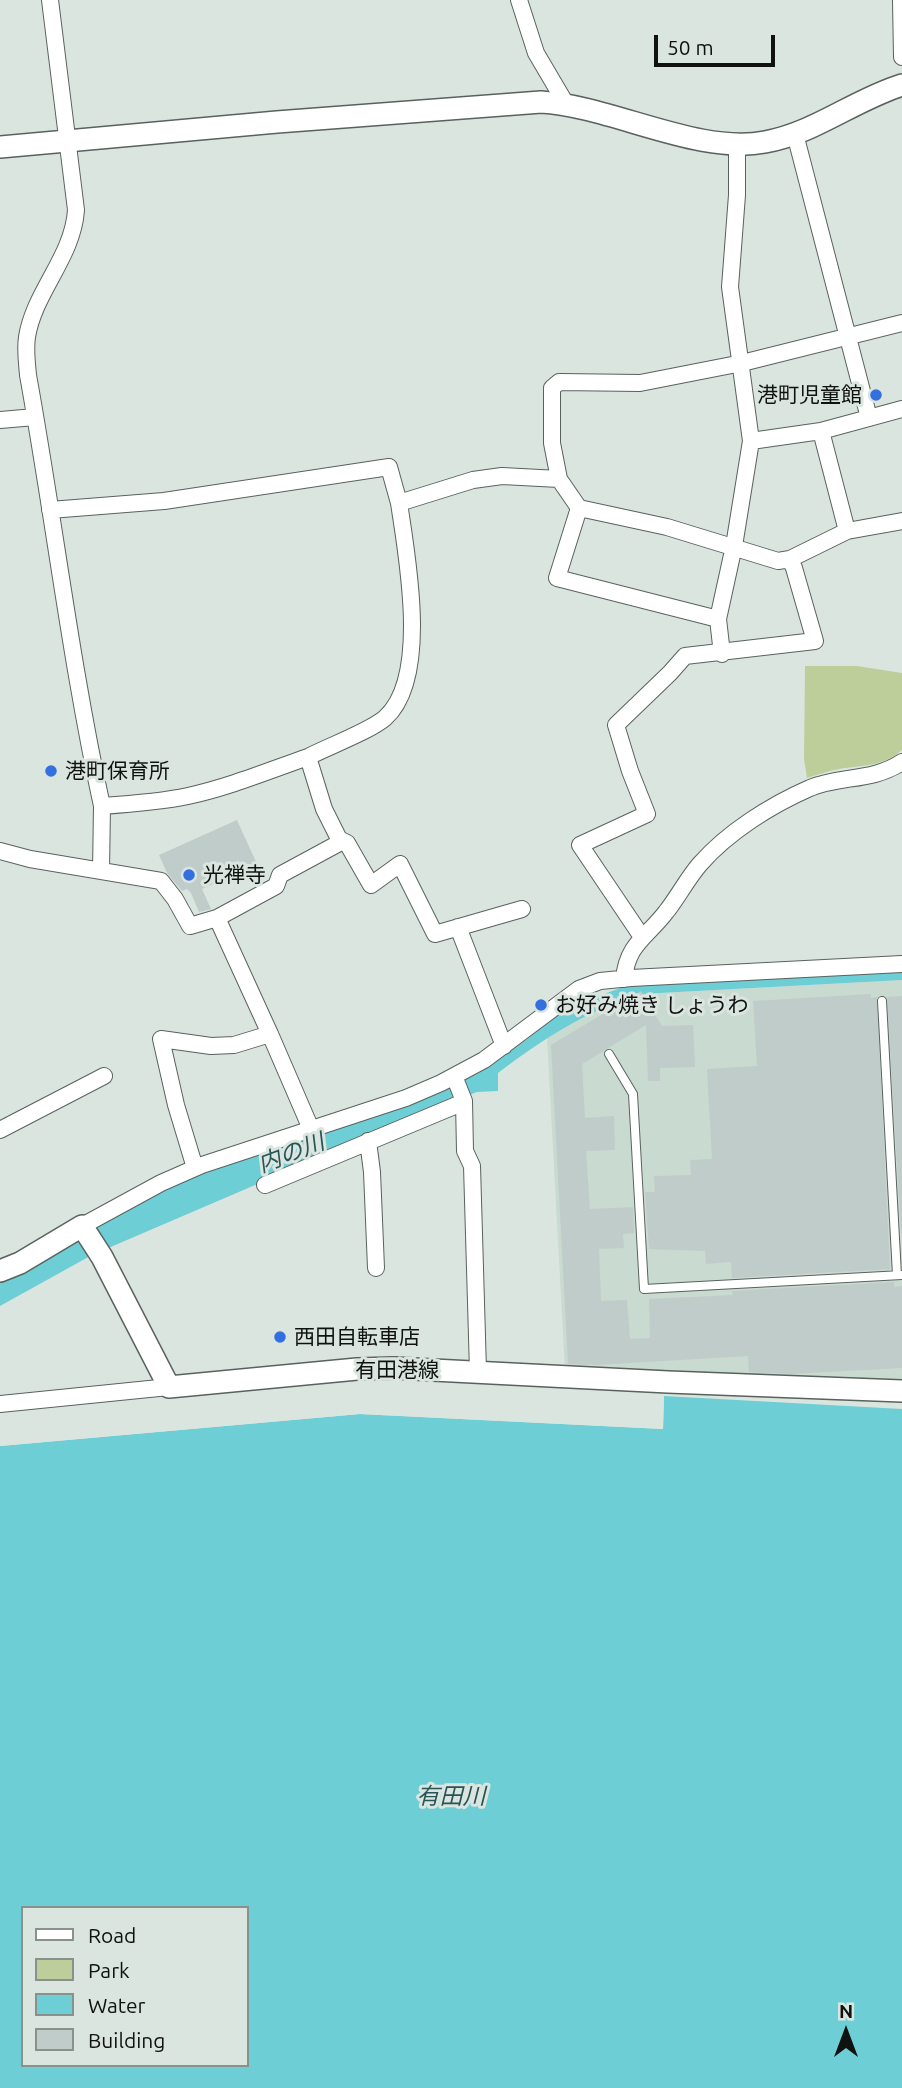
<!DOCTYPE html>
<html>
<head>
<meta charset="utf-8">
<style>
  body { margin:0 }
  #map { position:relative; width:902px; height:2088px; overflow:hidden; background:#dbe5df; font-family:Ubuntu,sans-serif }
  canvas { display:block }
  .legend { position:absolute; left:21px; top:1906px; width:228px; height:161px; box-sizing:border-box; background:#dbe5df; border:2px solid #89918d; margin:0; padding:9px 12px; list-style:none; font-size:21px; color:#0f1211 }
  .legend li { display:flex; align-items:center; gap:14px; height:35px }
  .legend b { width:35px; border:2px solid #89918d }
  .north { position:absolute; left:811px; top:1997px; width:70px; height:70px; -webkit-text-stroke:5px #dbe5df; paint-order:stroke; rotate:0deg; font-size:19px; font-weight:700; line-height:28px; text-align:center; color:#0f1211 }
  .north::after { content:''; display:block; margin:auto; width:24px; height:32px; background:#0f1211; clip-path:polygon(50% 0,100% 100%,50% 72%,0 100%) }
  .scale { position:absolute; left:654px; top:35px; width:121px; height:32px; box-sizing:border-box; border:4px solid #0f1211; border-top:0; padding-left:9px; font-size:21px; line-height:24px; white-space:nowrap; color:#0f1211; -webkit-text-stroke:5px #dbe5df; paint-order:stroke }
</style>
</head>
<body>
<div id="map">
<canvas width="902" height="2088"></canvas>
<ul class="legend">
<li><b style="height:9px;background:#fff"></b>Road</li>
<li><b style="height:19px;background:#bece9b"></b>Park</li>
<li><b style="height:19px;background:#6eced5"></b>Water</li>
<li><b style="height:19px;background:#c0ccc9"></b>Building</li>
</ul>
<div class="north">N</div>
<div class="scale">50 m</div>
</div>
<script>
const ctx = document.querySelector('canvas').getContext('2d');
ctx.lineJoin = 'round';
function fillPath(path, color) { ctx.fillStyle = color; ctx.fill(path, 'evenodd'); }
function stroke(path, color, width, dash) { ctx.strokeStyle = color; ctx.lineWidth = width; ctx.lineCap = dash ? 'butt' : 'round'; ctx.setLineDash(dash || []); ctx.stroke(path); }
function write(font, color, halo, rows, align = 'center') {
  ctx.font = font + ' Ubuntu,"Noto Sans JP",sans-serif'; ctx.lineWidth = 6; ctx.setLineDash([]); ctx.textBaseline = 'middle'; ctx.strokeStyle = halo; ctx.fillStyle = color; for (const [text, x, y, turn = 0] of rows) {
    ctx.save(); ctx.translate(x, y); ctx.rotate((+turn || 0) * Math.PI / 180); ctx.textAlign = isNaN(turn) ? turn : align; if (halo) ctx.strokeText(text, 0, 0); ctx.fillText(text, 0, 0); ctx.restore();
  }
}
fillPath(new Path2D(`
  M902,980V1383L565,1370L547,1038L606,1005L641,994Z`), '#c9dad0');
fillPath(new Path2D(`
  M805,666H857L902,673V750C882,767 863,765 839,769C828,771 817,775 807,778L804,759Z`), '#bece9b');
fillPath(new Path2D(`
  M902,968V980L641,994C586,1011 543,1039 498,1073V1091L477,1092L430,1110L92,1255L0,1306V1279L55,1251L155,1194L202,1172L406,1106L477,1074L526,1040L578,997L601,995L634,983Z
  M664,1396L902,1409V2088H0V1446L360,1414L663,1429ZM23,1908H247V2065H23Z`), '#6eced5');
fillPath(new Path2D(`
  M660,1396H664L663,1429L360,1414L0,1446V1443L360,1411L660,1425Z`), '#dbe5df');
fillPath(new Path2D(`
  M237,820L257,864L202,889L211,909L199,912L191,893L187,889L182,891L167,873L159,855Z
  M641,991L662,1026L693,1025L695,1067L660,1068V1081H648L646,1025L582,1064L585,1118L614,1116L615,1150L586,1151L590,1209L633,1207L634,1233L623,1234L624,1248L599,1249L601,1301L627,1300L630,1339L650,1338L649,1299L733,1295L732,1291L894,1282V1287L902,1286V1368L791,1374L749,1372L748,1356L596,1365L568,1364L551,1045Z
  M871,994V998L877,997L890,1269L732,1278L731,1262L706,1264L705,1251L649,1249L645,1192H655L654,1176L691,1175L690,1160L712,1159L707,1069L757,1066L753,1001Z
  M902,996V1233H901L887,997Z`), '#c0ccc9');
const lane = new Path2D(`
  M882,1001L897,1275
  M609,1054L633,1094L644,1289L902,1275`);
const street = new Path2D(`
  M50,0L76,210C73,257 34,292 27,337C25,350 27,363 28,375C54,519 71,664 102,806C131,804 160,802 188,796C229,787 268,771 308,757
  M519,0L536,53L566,104
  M901,0L902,57
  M795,134L869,418
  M902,323L742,363L640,383L559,382L552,388V443L559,479L579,508L667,527L778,561L790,559L847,531L902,521
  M0,420L35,417
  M821,431L847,531
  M751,441L821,431L902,409
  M399,503C407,557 430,678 385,718C370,731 327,747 308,757L324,809L339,839L347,843L371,885L400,864L435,934L522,909
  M579,508L557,578L718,619
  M50,510L164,501L389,467L399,503L473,480L502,476L559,479
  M722,654L718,619L734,546L751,441L730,287L737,195V145
  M0,851L30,859L161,881L175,899L190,926L217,918L276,886L280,875L341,842
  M101,871L102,806
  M217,918L270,1034
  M458,927L504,1046
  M642,937L580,845L647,814L630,771L616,725L670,673L685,656L815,641L794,568L790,559
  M624,979C627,944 647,937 666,912C678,897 687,879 700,864C728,832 771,805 810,788C842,775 872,782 902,762
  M454,1076L464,1101L465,1151L472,1166L478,1371
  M0,1130L104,1076
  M368,1141L372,1172L376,1268
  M195,1168L176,1105L161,1039L211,1046L234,1045L270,1034L311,1129
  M265,1185L464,1102
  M82,1226L161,1183L202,1165L406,1098L441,1083L484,1060L579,989L600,981L631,978L902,964
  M0,1404L169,1387`);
const secondary = new Path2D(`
  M0,147L277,122L541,102C611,106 698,155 765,142C815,133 854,100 902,85
  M0,1271L20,1263L82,1226L102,1257L169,1387L357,1369L394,1368L668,1382L902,1391`);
stroke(lane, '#59625d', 10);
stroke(street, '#59625d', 18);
stroke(secondary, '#59625d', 24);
stroke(lane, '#fff', 8);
stroke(street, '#fff', 16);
stroke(secondary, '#fff', 21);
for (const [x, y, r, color] of [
  [876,395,7,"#3170de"],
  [51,771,7,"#3170de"],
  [189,875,7,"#3170de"],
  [541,1005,7,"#3170de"],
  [280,1337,7,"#3170de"]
]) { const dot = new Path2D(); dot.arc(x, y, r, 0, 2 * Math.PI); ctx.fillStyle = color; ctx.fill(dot); stroke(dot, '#dbe5df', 2.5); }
write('21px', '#0f1211', '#dbe5df', [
  ["港町児童館",862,395,"right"],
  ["港町保育所",65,771],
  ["光禅寺",203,875],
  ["お好み焼き しょうわ",555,1005],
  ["西田自転車店",294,1337]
], 'left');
write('21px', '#0f1211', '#dbe5df', [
  ["有田港線",397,1370]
]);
write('italic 23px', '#285457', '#dbe5df', [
  ["内の川",291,1153,-21],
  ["有田川",451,1796]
]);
</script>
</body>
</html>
